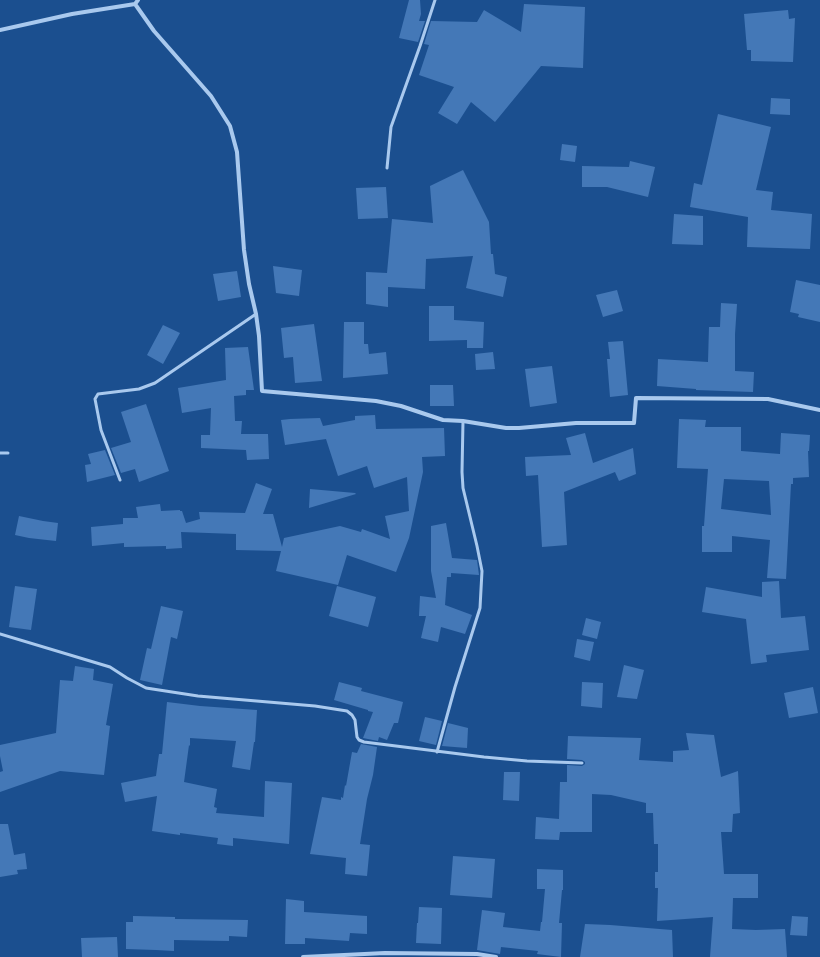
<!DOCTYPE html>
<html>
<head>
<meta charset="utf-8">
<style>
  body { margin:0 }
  canvas { display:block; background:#1b4f8f }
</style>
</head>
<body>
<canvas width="820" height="957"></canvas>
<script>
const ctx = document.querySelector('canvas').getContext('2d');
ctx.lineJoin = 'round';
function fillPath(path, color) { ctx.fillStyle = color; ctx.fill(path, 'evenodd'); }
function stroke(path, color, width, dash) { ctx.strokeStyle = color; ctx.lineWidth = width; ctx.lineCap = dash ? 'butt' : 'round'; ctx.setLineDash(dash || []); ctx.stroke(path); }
fillPath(new Path2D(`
  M409,0H420L421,14L419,21H425L418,42L399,38Z
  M524,4L585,7L583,68L541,66L495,122L471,102L457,124L438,113L454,87L419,75L429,45L424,44L431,21L477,22L484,10L521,32Z
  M788,10L789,19L795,18L793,62L751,61V50H747L744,14Z
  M771,98L790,99V115L770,114Z
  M718,114L771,127L756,190L773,192L771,210L812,214L810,249L747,247L748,217L690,207L694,183L702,185Z
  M562,144L577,146L575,162L560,160Z
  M630,161L655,167L648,197L607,187H582V166L629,167Z
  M463,170L489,222L491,254H493L495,274L507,277L503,297L466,288L473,256L426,259L425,289L388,287V307L366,304V272L387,273L392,219L433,223L430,186Z
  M386,187L388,218L358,219L356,188Z
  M674,214L703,216V245L672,244Z
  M273,266L302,270L299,296L276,293Z
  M237,271L241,297L218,301L213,274Z
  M796,280L820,285V322L798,317L799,314L790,312Z
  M617,290L623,311L603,317L596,295Z
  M721,303L737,304L735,334V371L754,372L753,392L696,390V389L657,386L658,359L708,362L709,327H720Z
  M429,306H454V320L484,322L483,348H467V340L429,341Z
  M344,322H364V344H368L369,354L386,352L388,374L343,378Z
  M314,324L322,381L295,383L293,357L284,358L281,328Z
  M163,325L180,333L163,364L147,355Z
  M623,341L628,395L610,397L607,359H610L608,342Z
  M248,347L254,390H246V395L234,396L235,421H242L241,434H268L269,459L247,460L246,450L201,448V435H210L211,408L182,413L178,388L226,380L225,348Z
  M493,352L495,369L476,370L475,354Z
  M552,366L557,403L530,407L525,369Z
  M430,385H453L454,406H430Z
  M146,404L169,471L139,482L135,469L121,473L111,448L131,442L121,412Z
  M375,415L376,429L444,428L445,456L422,457L423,472L409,538L396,572L347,555L338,585L276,571L281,551L236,550V534L181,532L182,548L166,549V546L124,547V543L92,546L91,527L123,524V518H138L136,507L160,504L161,511L180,510V511H182L186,523L200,519L199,512L245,513L256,483L272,489L263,514H273L282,547L284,538L340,526L361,532L362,529L390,539L385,516L409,511L407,477L374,488L367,466L338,476L326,439L285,445L281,420L290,419L320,418L323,426L355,420V416Z
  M679,419L706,420L705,427H741V451L780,454L781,433L810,435L809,451H808L809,477L793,478V484H791L786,579L767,578L770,540L732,536V552H702V526H704L708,469L677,468ZM724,479L769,481L771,515L721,509Z
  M585,433L593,463L633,448L636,474L619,481L615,472L564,492L567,545L542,547L538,475L526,476L525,457L571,455L566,438Z
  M105,450L115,475L87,482L85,465L91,464L88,454Z
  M310,489L355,493L356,494L309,508Z
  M19,516L43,521L58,523L56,541L29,538L15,535Z
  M446,523L452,558L477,560L479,575L451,573V577H447L445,605L472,615L465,634L441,627L438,642L421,638L426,616H419L420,596L436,598L431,571V526Z
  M779,581L781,618L805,616L809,650L766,655L767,662L751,664L746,619L702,612L706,587L762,597V582Z
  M15,586L37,589L31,630L9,627Z
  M337,586L376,597L368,627L329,616Z
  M161,606L183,611L177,639L171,637L162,685L140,680L147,648L151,649Z
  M586,618L601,622L597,639L582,635Z
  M577,639L594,642L590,661L574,657Z
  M624,665L644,670L637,699L617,697Z
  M75,666L94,669L93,680L113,684L106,725L110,726L104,775L60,771L0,792V772L3,771L0,756V745L56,733L60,680L73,681Z
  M339,682L362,688L361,691L403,702L398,723H394L387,740L379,737L378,741L363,738L373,712L368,711V710L334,700Z
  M582,682L603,683L602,708L581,706Z
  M813,687L818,713L789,718L784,693Z
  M167,702L200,706L257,710L255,742H254L250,770L232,767L236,741L190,738V746L189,745L184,782L217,789L214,807L217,808L216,813L264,817L265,781L292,783L289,844L233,838V846L217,844L218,838L180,833V835L152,831L157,796L125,802L121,783L156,776L159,754H162Z
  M425,717L442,721L436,745L419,741Z
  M448,723L468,728L467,748L442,746Z
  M686,733L714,735L721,777L738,771L740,813L733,814L732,832H721L724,874H758V898H733L732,929L756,930L785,929L787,957H710L713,917L657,921L658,888H655V872H658V844H654L653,813H646V803L611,795L592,794V832H560L559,840L535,839L536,817L559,819L560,782H567V765L582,766L585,764V762L582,760L567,759L568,736L641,738L639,760L673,762V751L689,750Z
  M361,744L377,747L373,775L367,799L360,844L370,845L367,876L345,874L346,858L310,854L322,797L341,800V797L343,798L345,785L346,786L352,752L357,753Z
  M504,772H520L519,801L503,800Z
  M0,824H8L14,855L25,853L27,869L17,870L18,874L0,877Z
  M453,856L495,859L492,898L450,895Z
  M537,869L563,870V890H562L559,923H562L561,957L537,954L538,951L501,947L500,954L477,950L482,910L505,913L503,927L540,931L541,922H542L545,889H537Z
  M286,899L304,901V912L367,916V934L350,933L349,941L305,938V944H285Z
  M419,907L442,908L441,944L416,943L417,923H418Z
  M133,916L175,917V919L248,920L247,937L229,936V941L174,940V951L156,950L126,949V922H133Z
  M792,916L808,917L807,936L790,935Z
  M585,924L610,925L672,930L673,957H580Z
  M117,937L118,957H82L81,938Z`), '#4478b7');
stroke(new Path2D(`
  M387,168L391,127L420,46L435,0
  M0,453H8
  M120,480L101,430L95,399L98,394L139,389L155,383L256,314
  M0,634L110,667L127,678L146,688L198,696L315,706L347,711L352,715L355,720L357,737L359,740L364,742L484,757L527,761L582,763
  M437,752L455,687L480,608L482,571L477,546L463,488L462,472L463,421`), '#a9c9ee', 3);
stroke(new Path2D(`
  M135,4L154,31L211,96L230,126L237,152L244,250L249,284L256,314L259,336L262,391L376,401L401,406L443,420L463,421L506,428H519L576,423H634L636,398L768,399L820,410
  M0,30L72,14L135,4L138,0
  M303,957L385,953L477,954L496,957`), '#a9c9ee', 4);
</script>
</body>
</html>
